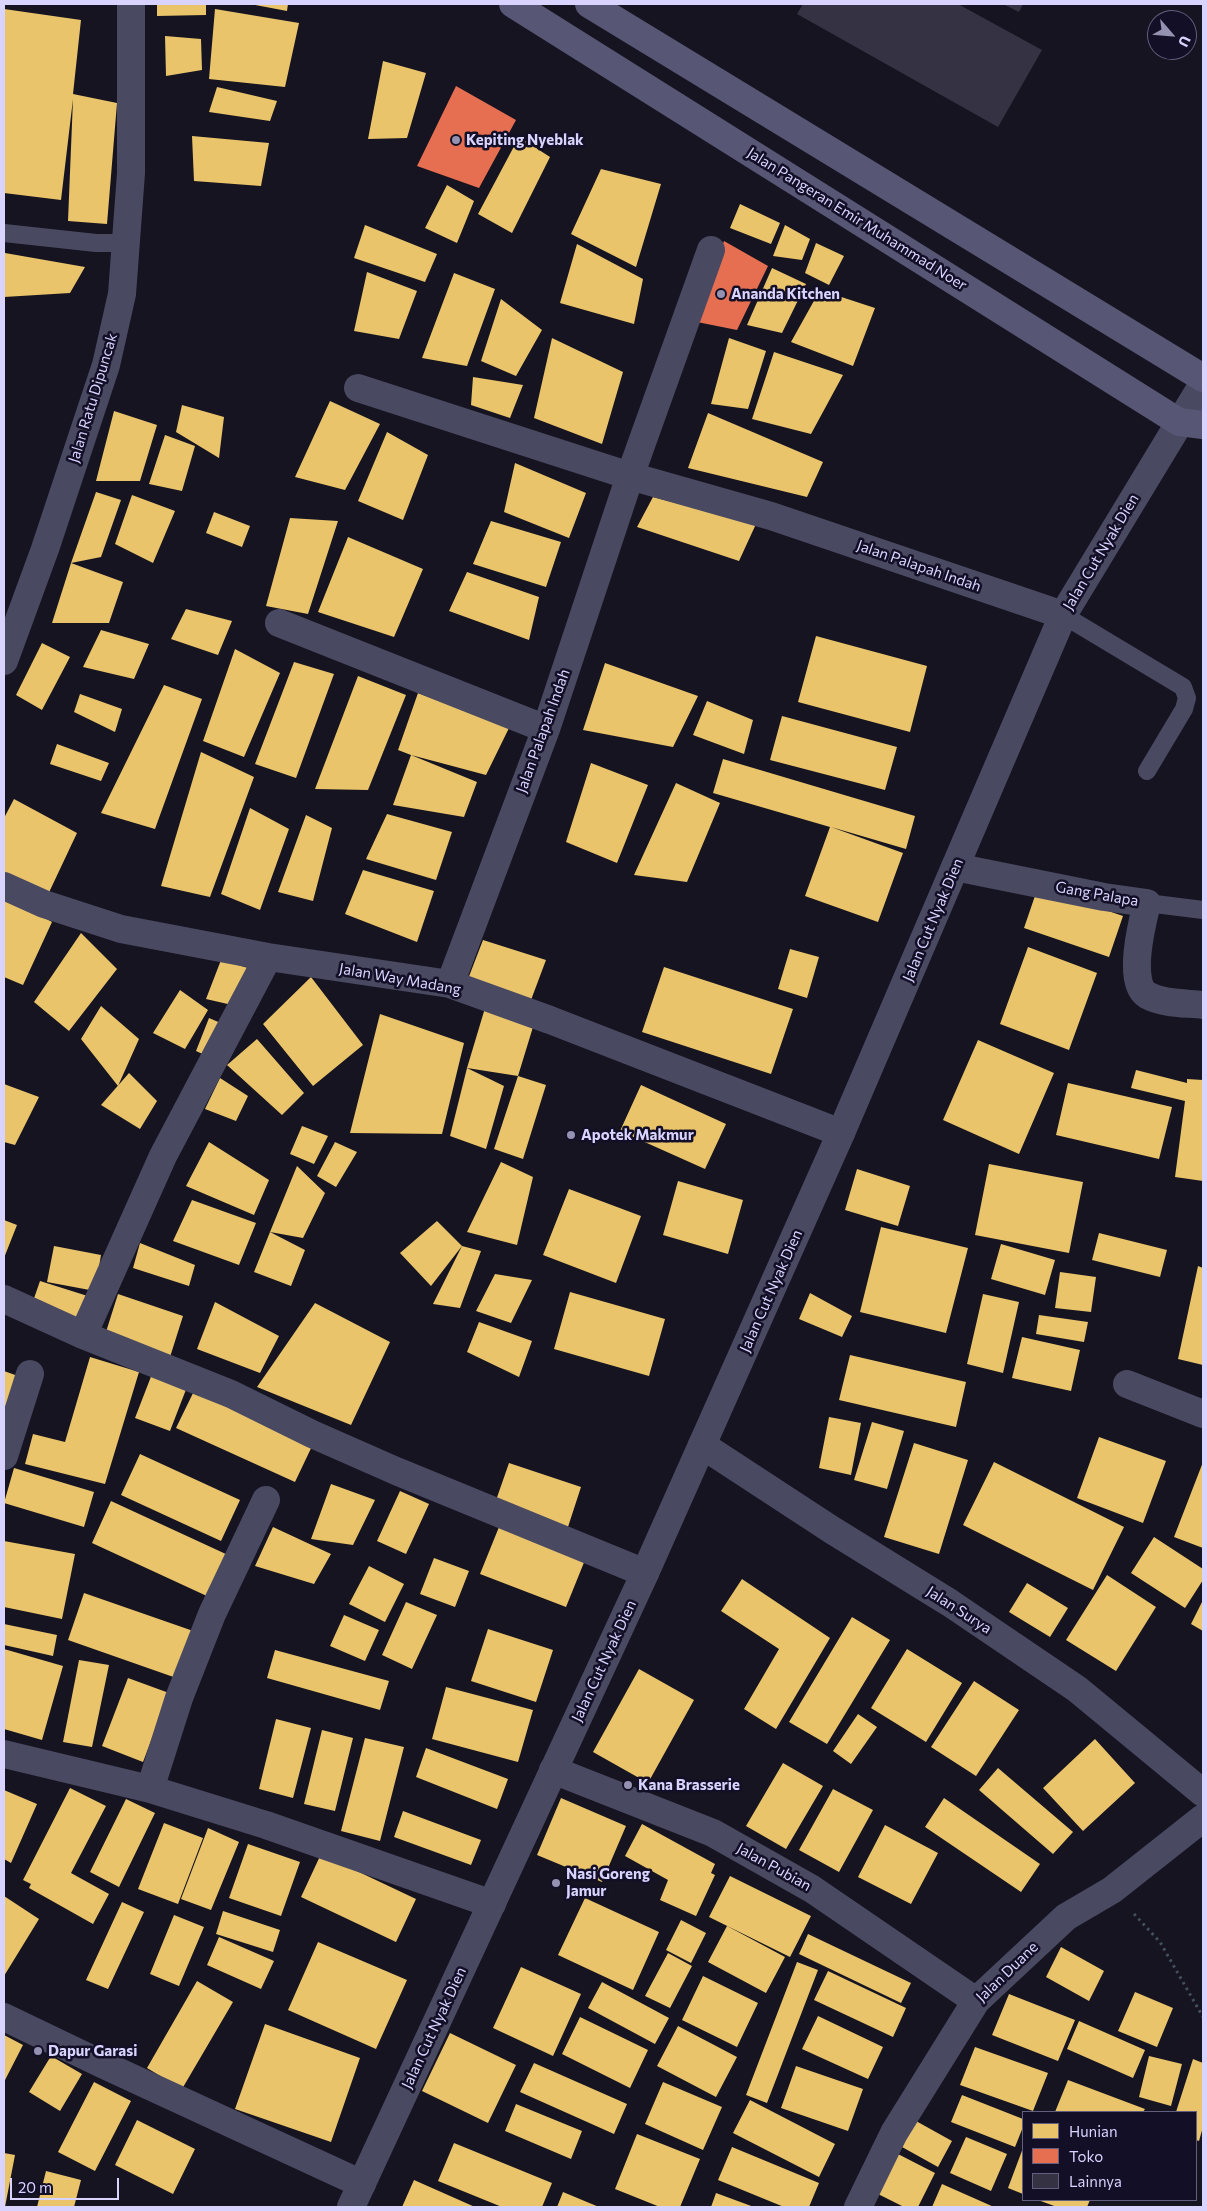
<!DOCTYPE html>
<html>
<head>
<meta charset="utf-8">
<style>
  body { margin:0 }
  #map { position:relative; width:1207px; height:2211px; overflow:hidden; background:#161421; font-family:Commissioner,sans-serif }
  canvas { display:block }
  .frame { position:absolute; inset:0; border:5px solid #d9d4ff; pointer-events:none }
  .legend { position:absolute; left:1022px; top:2111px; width:175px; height:90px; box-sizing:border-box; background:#130f26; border:1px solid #625e7d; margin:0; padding:6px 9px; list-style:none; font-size:15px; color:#d9d4ff }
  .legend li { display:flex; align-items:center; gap:10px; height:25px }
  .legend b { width:25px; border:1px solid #625e7d }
  .north { position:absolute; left:1147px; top:10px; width:50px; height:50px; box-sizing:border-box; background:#130f26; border:1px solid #625e7d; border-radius:50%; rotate:117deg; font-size:14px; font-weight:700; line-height:20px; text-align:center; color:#d9d4ff }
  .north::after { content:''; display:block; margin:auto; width:18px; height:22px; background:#9591b1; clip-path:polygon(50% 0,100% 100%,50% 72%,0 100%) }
  .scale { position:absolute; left:10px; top:2178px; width:109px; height:22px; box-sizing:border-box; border:2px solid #d9d4ff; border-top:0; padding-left:6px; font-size:15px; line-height:18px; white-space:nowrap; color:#d9d4ff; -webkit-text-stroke:4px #130f26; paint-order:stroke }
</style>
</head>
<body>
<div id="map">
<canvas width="1207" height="2211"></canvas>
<div class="frame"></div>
<ul class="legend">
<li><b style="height:14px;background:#e9c46a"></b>Hunian</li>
<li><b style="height:14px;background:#e76f51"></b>Toko</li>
<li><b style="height:14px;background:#343243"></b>Lainnya</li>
</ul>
<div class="north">U</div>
<div class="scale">20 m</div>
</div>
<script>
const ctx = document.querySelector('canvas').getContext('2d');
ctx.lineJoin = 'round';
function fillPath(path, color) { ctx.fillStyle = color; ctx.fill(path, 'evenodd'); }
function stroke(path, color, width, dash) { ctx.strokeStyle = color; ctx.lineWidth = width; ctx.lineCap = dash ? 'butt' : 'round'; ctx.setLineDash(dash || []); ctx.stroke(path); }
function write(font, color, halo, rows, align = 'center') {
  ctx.font = font + ' Commissioner,sans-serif'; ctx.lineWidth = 5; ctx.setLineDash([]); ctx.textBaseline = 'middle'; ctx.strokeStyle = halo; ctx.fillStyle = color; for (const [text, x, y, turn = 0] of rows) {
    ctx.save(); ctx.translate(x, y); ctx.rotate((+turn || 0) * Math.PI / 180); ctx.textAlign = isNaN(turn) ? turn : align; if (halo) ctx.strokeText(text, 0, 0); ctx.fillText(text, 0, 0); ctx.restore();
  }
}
fillPath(new Path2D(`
  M157,4H206V15L157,16Z
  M250,4H288L287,11Z
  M4,9L81,20L73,94L117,103L107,224L68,221L73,99L61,200L4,193Z
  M215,9L299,23L285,87L209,79Z
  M165,36L201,39L202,70L166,76Z
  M383,61L426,73L407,138L368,139Z
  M217,87L277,101L270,121L209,112Z
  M192,136L269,143L261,186L194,181Z
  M519,137L550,157L512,233L478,214Z
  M601,169L661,184L636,267L571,234Z
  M447,185L474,201L457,243L425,228Z
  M740,204L780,223L771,244L730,228Z
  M365,225L437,254L425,282L354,258Z
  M785,225L810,239L802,260L773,256Z
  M816,243L844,256L829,285L805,273Z
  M577,244L643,279L634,324L560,303Z
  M5,253L85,267L70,293L4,297Z
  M772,268L806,284L782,333L747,325Z
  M367,272L417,291L399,339L354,331Z
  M454,273L495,289L467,366L422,358Z
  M820,290L875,308L853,366L791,342Z
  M501,299L542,330L516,376L481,361Z
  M552,338L623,372L602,444L534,418Z
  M729,338L766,351L748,409L711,404Z
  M774,352L843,375L811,434L752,419Z
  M473,377L523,385L510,418L471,405Z
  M330,401L380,424L345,490L295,477Z
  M182,405L224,417L219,458L176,432Z
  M114,411L157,425L140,481H96Z
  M708,413L823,462L807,497L688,468Z
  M387,432L428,455L403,520L358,501Z
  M165,435L195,446L182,491L149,484Z
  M515,463L586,493L569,538L504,512Z
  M96,492L121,500L101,557L71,563Z
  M132,495L175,511L153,563L115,544Z
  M653,497L756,524L739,561L637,527Z
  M214,512L250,526L242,547L206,533Z
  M290,518L338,521L308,614L266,606Z
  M491,521L561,542L546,587L473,564Z
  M348,537L423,569L394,637L318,612Z
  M71,563L123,582L109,623H52Z
  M467,572L539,597L529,640L449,611Z
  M186,609L232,621L218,655L171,639Z
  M101,630L149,644L134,679L83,667Z
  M816,636L927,666L910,732L798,702Z
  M42,643L70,657L42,710L16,695Z
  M235,649L280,673L244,757L203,741Z
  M294,662L334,674L296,778L255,764Z
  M605,663L698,696L673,747L583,730Z
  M358,676L406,695L368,790L315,789Z
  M164,685L202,699L155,829L101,813Z
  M418,693L509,728L486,775L411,755L477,782L464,817L393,805L411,755L398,750Z
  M80,694L122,709L115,732L74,712Z
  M707,701L753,720L744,754L693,735Z
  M782,716L897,747L885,790L770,760Z
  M57,744L109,763L101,781L50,764Z
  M201,752L254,777L210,897L161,886Z
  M723,759L915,816L906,849L831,827L903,853L878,922L805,896L830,827L713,793Z
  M591,763L648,785L617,863L566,842Z
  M676,783L720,803L687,882L634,875Z
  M14,799L77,833L44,903L4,875V818Z
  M250,808L289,829L260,910L221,894Z
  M387,814L452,832L436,880L366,859Z
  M306,815L332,828L313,901L278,892Z
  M363,870L434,891L417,942L345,914Z
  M1038,887L1123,916L1109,957L1024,928Z
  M4,895L52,922L23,985L4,977Z
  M81,933L117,969L69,1031L34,1002Z
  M483,940L546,960L531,1000L468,979Z
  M1028,947L1097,973L1069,1050L1000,1024Z
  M790,949L819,957L807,998L778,989Z
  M221,960L248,968L232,1005L206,999Z
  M664,967L793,1009L771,1074L642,1032Z
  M311,977L363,1045L313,1086L263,1024Z
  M180,990L208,1010L185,1049L153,1033Z
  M101,1006L139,1039L118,1086L81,1039Z
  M485,1008L533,1027L518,1076L467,1068L504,1086L486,1149L450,1136L467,1068Z
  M380,1014L464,1043L442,1134L350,1133Z
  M209,1018L223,1024L207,1056L196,1051Z
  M257,1039L304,1093L282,1115L227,1065Z
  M978,1040L1054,1073L1019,1154L943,1120Z
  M1136,1070L1187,1083V1079L1203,1080V1181L1175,1177L1185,1101L1131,1088Z
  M129,1073L157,1101L140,1129L101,1105Z
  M518,1076L546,1085L523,1159L494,1149Z
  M220,1078L248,1096L236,1121L205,1109Z
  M1068,1083L1172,1107L1159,1159L1056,1135Z
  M4,1084L39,1097L15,1145L4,1142Z
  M641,1085L726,1124L705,1169L620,1131Z
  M302,1126L328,1136L314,1164L290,1154Z
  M209,1142L269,1180L254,1215L186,1186Z
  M335,1142L357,1152L336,1187L317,1176Z
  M501,1162L533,1177L517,1245L467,1232Z
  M989,1164L1083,1182L1069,1253L975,1235Z
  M297,1166L325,1193L303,1238L270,1232Z
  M857,1169L910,1186L898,1226L845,1210Z
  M678,1181L743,1200L728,1254L663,1235Z
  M569,1189L641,1216L616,1283L543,1255Z
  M192,1200L256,1223L239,1265L173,1241Z
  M4,1220L17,1225L4,1258Z
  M437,1221L462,1246L481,1251L460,1308L433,1304L462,1246L431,1286L400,1253Z
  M881,1227L968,1248L946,1333L860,1312Z
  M270,1232L305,1250L291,1286L254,1272Z
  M1099,1233L1167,1250L1160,1277L1092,1260Z
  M140,1243L195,1265L189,1286L133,1268Z
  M1001,1244L1055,1260L1045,1295L991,1279Z
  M54,1246L101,1255L95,1291L47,1282Z
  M1198,1266L1203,1268V1365L1178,1359Z
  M1060,1272L1096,1277L1091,1312L1055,1308Z
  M495,1274L532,1280L511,1323L476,1311Z
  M40,1281L94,1298L85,1324L31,1307Z
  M570,1292L665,1319L649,1376L554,1349Z
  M810,1293L852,1316L842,1337L799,1319Z
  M118,1294L183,1316L170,1357L105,1335Z
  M983,1294L1019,1302L1003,1373L967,1364Z
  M215,1302L279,1336L260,1373L197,1349Z
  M315,1303L390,1342L351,1425L257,1387Z
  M1039,1315L1088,1322L1084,1342L1036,1334Z
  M479,1322L532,1341L519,1377L467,1352Z
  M1022,1337L1080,1350L1071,1391L1012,1378Z
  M850,1355L966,1382L956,1427L839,1400Z
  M90,1357L139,1372L105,1484L25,1464L33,1434L65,1442Z
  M4,1371L18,1376L4,1418Z
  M152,1374L187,1387L170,1431L135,1418Z
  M195,1389L314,1442L295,1482L176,1428Z
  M829,1417L861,1423L851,1475L819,1468Z
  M872,1422L904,1431L887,1489L854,1480Z
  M1099,1437L1166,1461L1143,1523L1077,1498Z
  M914,1443L968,1460L939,1554L884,1537Z
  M140,1454L240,1500L221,1541L121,1495Z
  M994,1462L1124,1527L1093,1590L963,1525Z
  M1203,1462V1548L1174,1537Z
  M509,1463L581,1487L567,1530L494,1506Z
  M14,1468L94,1492L84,1527L4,1503Z
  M331,1484L375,1500L353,1545L311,1539Z
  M400,1491L429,1504L406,1554L377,1541Z
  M111,1501L228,1555L209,1597L92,1543Z
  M273,1527L331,1554L314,1584L255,1566Z
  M499,1527L585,1560L566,1607L480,1574Z
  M1154,1537L1203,1569V1580L1185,1608L1131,1573Z
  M4,1541L75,1554L62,1619L4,1607Z
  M434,1558L469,1571L455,1607L420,1594Z
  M369,1566L404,1584L385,1622L349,1604Z
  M1107,1575L1156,1607L1116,1671L1066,1640Z
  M742,1579L830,1638L776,1729L744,1709L779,1649L721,1611Z
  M1027,1583L1068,1608L1050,1637L1009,1612Z
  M84,1593L199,1633L182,1680L68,1640Z
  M1203,1600V1631L1191,1624Z
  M406,1602L437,1615L412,1669L382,1655Z
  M344,1615L379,1630L365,1661L330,1646Z
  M852,1617L890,1640L827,1744L789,1722Z
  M4,1624L57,1635L53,1656L4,1645Z
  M488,1629L553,1650L536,1702L471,1681Z
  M4,1649L63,1666L42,1740L4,1729Z
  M907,1649L962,1683L926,1742L871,1708Z
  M275,1650L389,1681L380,1710L267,1678Z
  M79,1660L109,1665L92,1747L63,1742Z
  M639,1669L694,1700L648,1783L593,1752Z
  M128,1678L169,1693L143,1762L102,1746Z
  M974,1681L1019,1710L976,1776L931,1747Z
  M446,1687L533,1710L518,1762L432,1739Z
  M858,1714L877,1727L851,1764L833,1751Z
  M276,1719L311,1728L293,1798L259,1789Z
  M322,1730L353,1738L335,1811L304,1804Z
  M365,1738L404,1747L380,1841L341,1831Z
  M1095,1739L1135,1783L1083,1831L1043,1788Z
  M426,1748L508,1779L497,1809L416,1777Z
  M783,1763L823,1786L786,1849L746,1826Z
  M998,1768L1073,1832L1053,1854L979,1790Z
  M70,1788L106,1806L71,1873L109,1894L93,1924L29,1888L31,1884L23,1880Z
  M833,1789L873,1810L839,1872L799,1850Z
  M4,1790L37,1804L11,1863L4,1859Z
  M561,1798L626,1826L602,1882L537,1855Z
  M944,1798L1040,1864L1021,1892L925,1827Z
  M126,1799L155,1813L119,1887L90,1872Z
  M403,1811L481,1840L471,1865L394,1837Z
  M164,1823L203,1838L178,1904L138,1889Z
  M642,1824L715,1864L711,1873L715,1875L696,1916L660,1900L668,1880L625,1856Z
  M885,1825L938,1853L911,1904L858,1877Z
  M208,1828L239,1842L211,1910L181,1899Z
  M248,1844L300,1862L281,1916L229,1898Z
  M321,1854L416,1899L396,1942L301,1897Z
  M730,1876L811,1916L790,1957L709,1917Z
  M4,1896L39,1919L4,1976Z
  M585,1898L659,1932L633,1990L558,1955Z
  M122,1902L144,1912L108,1989L86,1980Z
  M223,1911L280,1930L273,1952L216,1934Z
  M174,1915L204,1927L179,1986L150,1974Z
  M681,1920L706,1933L691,1963L666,1950Z
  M727,1926L785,1957L766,1993L708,1962Z
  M808,1934L911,1983L901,2003L799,1954Z
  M219,1937L274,1961L261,1989L207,1965Z
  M318,1942L407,1980L376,2049L288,2010Z
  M1061,1947L1104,1971L1089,2001L1046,1977Z
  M668,1953L692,1966L670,2008L645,1996Z
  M797,1962L818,1970L767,2103L746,2095Z
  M521,1967L581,1994L553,2056L493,2028Z
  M828,1971L906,2008L893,2037L814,2000Z
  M703,1976L758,2003L737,2047L682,2020Z
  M197,1981L233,2002L182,2089L147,2068Z
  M602,1982L669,2018L655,2044L588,2008Z
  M1135,1992L1173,2008L1157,2047L1118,2031Z
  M1009,1994L1075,2020L1058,2061L992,2035Z
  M818,2016L883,2047L868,2079L802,2049Z
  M580,2017L648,2050L630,2088L562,2054Z
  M1079,2021L1145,2050L1133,2078L1067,2049Z
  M265,2024L360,2058L331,2142L235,2109Z
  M678,2026L737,2057L716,2097L657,2066Z
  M450,2033L516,2065L488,2123L422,2091Z
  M4,2035L23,2045L4,2082Z
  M975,2047L1048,2073L1033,2111L960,2085Z
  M51,2056L82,2074L60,2111L29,2092Z
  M1149,2056L1182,2064L1171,2106L1139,2097Z
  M1193,2059L1203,2063V2127L1199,2141L1196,2140V2112H1176Z
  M534,2063L627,2104L614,2134L520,2092Z
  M796,2066L863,2089L848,2131L781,2108Z
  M1068,2080L1145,2109L1143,2112H1055Z
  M94,2082L131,2101L95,2171L58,2152Z
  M663,2082L722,2107L703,2150L645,2124Z
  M962,2095L1023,2119V2127L1015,2147L951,2122Z
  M750,2100L835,2144L819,2177L733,2133Z
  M516,2104L582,2131L571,2159L505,2131Z
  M137,2120L195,2149L173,2194L115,2165Z
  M916,2121L952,2141L938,2167L902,2147Z
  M637,2134L700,2159L680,2207H660L615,2189Z
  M966,2137L1007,2154L991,2191L950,2173Z
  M454,2143L552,2183L542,2207H502L438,2181Z
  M732,2147L819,2183L809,2207H784L718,2180Z
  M1023,2148V2194L1008,2188Z
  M4,2153L15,2155L5,2207H4Z
  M896,2153L935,2173L918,2207H904L876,2193Z
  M46,2171L81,2180L74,2207H37Z
  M414,2180L475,2207H402Z
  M942,2184L994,2207H932Z
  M563,2192L599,2207H557Z
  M716,2193L754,2207H711Z
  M1038,2200H1090L1087,2207H1057Z`), '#e9c46a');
fillPath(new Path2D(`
  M456,86L516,120L479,188L417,166Z
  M724,241L768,266L737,330L692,321Z`), '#e76f51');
fillPath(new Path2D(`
  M803,4H958L1042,50L998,127L797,14Z
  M1003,4H1023L1019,12Z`), '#343243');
stroke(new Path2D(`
  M1134,1914L1160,1942L1203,2017`), '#44505f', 3, [2.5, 4]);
stroke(new Path2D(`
  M4,233L96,243H124
  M1063,615L1183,687L1187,698L1184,709L1147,771
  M1147,903L1203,910`), '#4a4962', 18);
stroke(new Path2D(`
  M358,388L630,476L771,516L1063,615
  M279,623L546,729
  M4,661L45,549L106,365L122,294L131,173V4
  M955,867L1104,897L1147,903C1142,923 1127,983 1147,995C1163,1004 1185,1003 1203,1005
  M4,886L44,904L121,929L268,957L450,984L550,1020L841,1133
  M450,984L546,729L630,476L711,250
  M4,1299L83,1335L231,1394L312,1434L396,1471L645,1573
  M83,1335L163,1156L268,957
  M1127,1384L1203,1414
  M702,1445L832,1530L950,1603L1077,1689L1203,1793
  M4,1456L30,1374
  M4,1754L150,1789L266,1825L492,1904
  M553,1770L713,1833L812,1889L976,2001
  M150,1789L179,1698L212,1614L266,1500
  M4,2017L104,2065L362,2184
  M858,2207L894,2133L976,2001L1066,1917L1112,1890L1203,1818`), '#4a4962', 28);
stroke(new Path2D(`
  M351,2207L645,1573L841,1133L1063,615L1203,384`), '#4a4962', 28);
stroke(new Path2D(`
  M513,4L1179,422L1203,425
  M589,4L1203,378`), '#575674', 28);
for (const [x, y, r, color] of [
  [456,140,5,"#9591b1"],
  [721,294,5,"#9591b1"],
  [571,1135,5,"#9591b1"],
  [628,1785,5,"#9591b1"],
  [556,1883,5,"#9591b1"],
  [38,2051,5,"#9591b1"]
]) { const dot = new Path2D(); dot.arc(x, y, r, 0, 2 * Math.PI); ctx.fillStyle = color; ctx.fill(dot); stroke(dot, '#130f26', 2); }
write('bold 15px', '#d9d4ff', '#130f26', [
  ["Kepiting Nyeblak",466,140],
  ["Ananda Kitchen",731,294],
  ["Apotek Makmur",581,1135],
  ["Kana Brasserie",638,1785],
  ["Nasi Goreng",566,1874],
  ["Jamur",566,1891],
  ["Dapur Garasi",48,2051]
], 'left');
write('15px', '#d9d4ff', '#130f26', [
  ["Jalan Pangeran Emir Muhammad Noer",857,219,32],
  ["Jalan Ratu Dipuncak",93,398,-73],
  ["Jalan Cut Nyak Dien",1101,552,-59],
  ["Jalan Palapah Indah",919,566,19],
  ["Jalan Palapah Indah",543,731,-70],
  ["Gang Palapa",1097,894,10],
  ["Jalan Cut Nyak Dien",933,920,-67],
  ["Jalan Way Madang",400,979,10],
  ["Jalan Cut Nyak Dien",771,1291,-66],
  ["Jalan Surya",959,1610,33],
  ["Jalan Cut Nyak Dien",604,1661,-65],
  ["Jalan Pubian",774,1867,29],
  ["Jalan Duane",1007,1972,-44],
  ["Jalan Cut Nyak Dien",434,2028,-65]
]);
</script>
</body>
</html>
